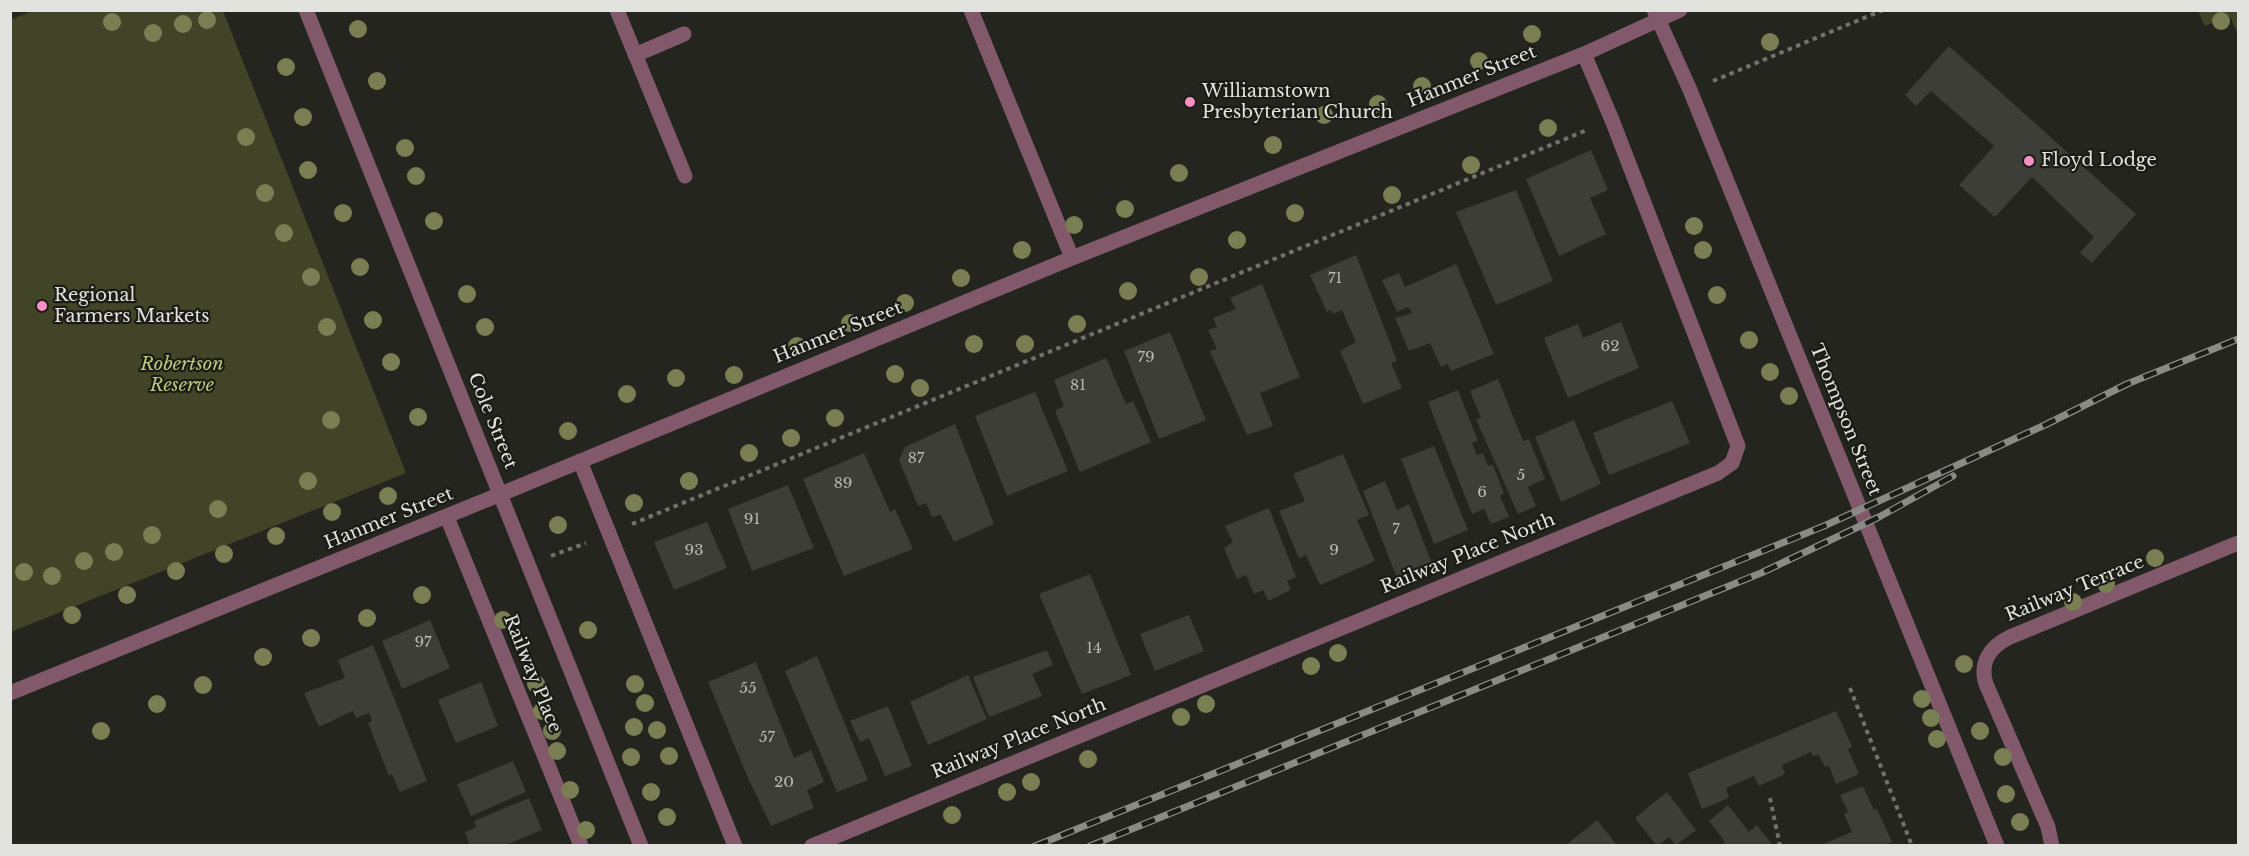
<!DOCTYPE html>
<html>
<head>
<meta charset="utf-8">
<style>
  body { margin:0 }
  #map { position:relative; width:2249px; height:856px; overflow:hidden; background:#24251f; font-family:"Libre Baskerville",serif }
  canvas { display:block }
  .frame { position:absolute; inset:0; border:12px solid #e2e2de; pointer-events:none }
</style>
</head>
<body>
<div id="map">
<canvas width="2249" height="856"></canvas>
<div class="frame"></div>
</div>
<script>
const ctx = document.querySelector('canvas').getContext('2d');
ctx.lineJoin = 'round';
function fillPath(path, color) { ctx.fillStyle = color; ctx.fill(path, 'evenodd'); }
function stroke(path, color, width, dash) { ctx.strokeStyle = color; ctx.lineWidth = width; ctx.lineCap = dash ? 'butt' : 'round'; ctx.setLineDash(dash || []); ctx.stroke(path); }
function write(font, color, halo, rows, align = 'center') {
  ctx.font = font + ' "Libre Baskerville",serif'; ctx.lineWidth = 4.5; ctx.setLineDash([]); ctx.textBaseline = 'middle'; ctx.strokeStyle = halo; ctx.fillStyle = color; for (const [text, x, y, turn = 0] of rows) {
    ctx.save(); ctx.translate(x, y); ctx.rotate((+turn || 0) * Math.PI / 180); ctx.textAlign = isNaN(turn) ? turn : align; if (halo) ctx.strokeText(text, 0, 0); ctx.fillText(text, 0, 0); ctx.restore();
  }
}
fillPath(new Path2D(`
  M34,10L223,11L406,473L11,632L10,20Z
  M2198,11H2238V35L2230,16L2205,26Z`), '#414426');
fillPath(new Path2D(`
  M1949,46L2136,214L2092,263L2080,253L2094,237L2032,177L1995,217L1959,185L1994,146L1931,91L1916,106L1905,95Z
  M1591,150L1608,190L1590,198L1606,234L1559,256L1526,179Z
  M1516,190L1553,281L1496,305L1456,212Z
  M1356,255L1397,361L1391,363L1402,388L1363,404L1340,351L1356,342L1342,310L1333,314L1331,310L1327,312L1310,275Z
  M1456,264L1494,354L1451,371L1448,364L1441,367L1430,343L1409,351L1395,318L1412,313L1408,307L1397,312L1382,280L1399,273L1405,287Z
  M1262,284L1300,377L1260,393L1273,426L1247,435L1210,351L1217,349L1208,330L1217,327L1213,318L1236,309L1230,298Z
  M1621,322L1639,368L1568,398L1544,338L1578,324L1583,338Z
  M1170,332L1206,420L1159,439L1124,351Z
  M1106,358L1126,404L1133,401L1151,442L1080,472L1055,411L1064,406L1054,380Z
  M1498,379L1523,441L1529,439L1545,479L1528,487L1536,506L1518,514L1476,419L1481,418L1470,391Z
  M1458,390L1478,441L1472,443L1477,455L1483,453L1488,466L1493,465L1504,493L1500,496L1509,517L1491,524L1484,509L1472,514L1428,402Z
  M1035,392L1068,471L1007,496L975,416Z
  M1672,401L1690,443L1609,475L1593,433Z
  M1574,420L1601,484L1561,502L1535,437Z
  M955,424L994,524L954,542L941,515L932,517L926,503L918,506L899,460L905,447Z
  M1434,446L1468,530L1434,544L1401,459Z
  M864,453L890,512L895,509L913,549L844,576L803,479Z
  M1343,454L1369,515L1357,520L1375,561L1320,585L1306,555L1299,558L1279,511L1305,501L1293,474Z
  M1385,481L1397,510L1409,504L1432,564L1397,578L1363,491Z
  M788,485L814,548L752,571L728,509Z
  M1269,508L1296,577L1287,581L1291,590L1268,601L1263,590L1254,594L1246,575L1237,579L1224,548L1233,542L1225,526Z
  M707,522L727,568L674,590L654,542Z
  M1090,574L1131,675L1082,694L1039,594Z
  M1189,615L1204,651L1155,671L1140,634Z
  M430,620L450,668L402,689L382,641Z
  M373,645L427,781L400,792L392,774L389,776L368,723L372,721L369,713L356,718L353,711L319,727L304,693L345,678L338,660Z
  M1047,650L1053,665L1032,674L1042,696L989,717L973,677Z
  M817,656L868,780L837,792L785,671Z
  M756,662L794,758L811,750L824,782L807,790L814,808L771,826L748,778L708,682Z
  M968,675L987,719L928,745L910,702Z
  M481,682L498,726L456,743L438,700Z
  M888,706L912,766L885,776L869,738L860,742L850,721Z
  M1836,711L1852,747L1848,749L1859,774L1836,784L1829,766L1825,767L1819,755L1813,756L1811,752L1782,765L1785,774L1759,786L1754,776L1726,788L1729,798L1702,809L1688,773Z
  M513,761L526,792L471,816L457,784Z
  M1863,786L1874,810L1877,809L1892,842L1883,846H1818L1852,832L1844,814L1848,812L1840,795Z
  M1667,792L1696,830L1676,845L1669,837L1657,846L1635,818Z
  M529,798L542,830L503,846H470L465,832L476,827L474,821Z
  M1728,805L1749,832L1757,825L1773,846H1721L1725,842L1709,821Z
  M1597,820L1616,844L1565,846Z`), '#3d3e38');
stroke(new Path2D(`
  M1713,81L1883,10
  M632,524L1587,130
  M551,556L586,543
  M1850,688L1912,846
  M1770,798L1780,846`), '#71726c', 4, [4.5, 4.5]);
stroke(new Path2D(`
  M306,10L641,846
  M617,10L685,176
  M971,10L1072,258
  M1654,10L1690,90L1997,846
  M635,55L684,34
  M580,461L735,846
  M447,517L581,846
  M10,693L501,494L1072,258L1584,54L1680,10
  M812,846L1718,473L1732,463L1738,446L1612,120L1584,54
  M2052,846L2048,827L1986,684C1979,662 1991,646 2010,637L2238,543`), '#81596b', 15);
const rail = new Path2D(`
  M1035,846L1824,526L2047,424L2127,384L2238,339
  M1090,846L1761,573L1879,517L1953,476`);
stroke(rail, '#8a8b86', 7);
stroke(rail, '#1b1c16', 4.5, [14]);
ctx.fillStyle = '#7a7f53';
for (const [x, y] of [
  [207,20],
  [2221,21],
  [112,22],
  [183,24],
  [358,29],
  [153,33],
  [1532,34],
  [1770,42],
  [1479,61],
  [286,67],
  [377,81],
  [1422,86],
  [1378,104],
  [1324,115],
  [303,117],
  [1548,128],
  [246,137],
  [1273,145],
  [405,148],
  [1471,165],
  [308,170],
  [1179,173],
  [416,176],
  [265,193],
  [1392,195],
  [1125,209],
  [343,213],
  [1295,213],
  [434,221],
  [1074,225],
  [1694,226],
  [284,233],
  [1237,240],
  [1022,250],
  [1703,250],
  [360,267],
  [311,277],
  [1199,277],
  [961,278],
  [1128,291],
  [467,294],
  [1717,295],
  [905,303],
  [373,320],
  [850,323],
  [1077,324],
  [327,327],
  [485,327],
  [1749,340],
  [974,344],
  [1025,344],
  [797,346],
  [391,362],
  [1770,372],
  [895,374],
  [734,375],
  [676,378],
  [920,388],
  [627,394],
  [1789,396],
  [418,417],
  [835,418],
  [331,420],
  [568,431],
  [791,438],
  [749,453],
  [308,481],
  [689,481],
  [388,496],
  [634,503],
  [218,509],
  [332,512],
  [558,525],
  [152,535],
  [276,536],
  [114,552],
  [224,554],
  [2155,558],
  [84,561],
  [176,571],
  [24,572],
  [52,576],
  [2106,584],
  [127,595],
  [422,595],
  [2073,602],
  [72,615],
  [367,618],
  [503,620],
  [588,630],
  [311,638],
  [1338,653],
  [263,657],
  [1964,664],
  [1311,666],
  [536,684],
  [635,684],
  [203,685],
  [1922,699],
  [645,703],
  [157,704],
  [1206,704],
  [542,711],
  [1181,717],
  [1931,718],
  [634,727],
  [657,730],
  [101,731],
  [552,731],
  [1980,731],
  [1937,739],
  [557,751],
  [669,756],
  [631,757],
  [2003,757],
  [1088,759],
  [1031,782],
  [570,790],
  [651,792],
  [1007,792],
  [2006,794],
  [952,815],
  [667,817],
  [2020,822],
  [586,830]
]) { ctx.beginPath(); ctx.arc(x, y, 9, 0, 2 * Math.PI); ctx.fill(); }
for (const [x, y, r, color] of [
  [1190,102,6,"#fc8fc3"],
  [2029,161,6,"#fc8fc3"],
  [42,306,6,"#fc8fc3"]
]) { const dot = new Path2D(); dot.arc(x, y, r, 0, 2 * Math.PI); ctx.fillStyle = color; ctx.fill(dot); stroke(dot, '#1b1c16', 2); }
write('15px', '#b9b9b4', null, [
  ["71",1335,279],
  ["62",1610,347],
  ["79",1146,358],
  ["81",1078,386],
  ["87",916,459],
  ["5",1521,476],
  ["89",843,484],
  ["6",1482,493],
  ["91",752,520],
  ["7",1396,530],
  ["93",694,551],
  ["9",1334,551],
  ["97",423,643],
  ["14",1094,649],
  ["55",748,689],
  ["57",767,738],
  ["20",784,783]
]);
write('18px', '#e2e2de', '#1b1c16', [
  ["Hanmer Street",1472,77,-22],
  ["Hanmer Street",838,333,-22],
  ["Thompson Street",1845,420,68],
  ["Cole Street",492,421,68],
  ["Hanmer Street",389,519,-22],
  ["Railway Place North",1468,554,-22],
  ["Railway Terrace",2075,589,-22],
  ["Railway Place",532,674,68],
  ["Railway Place North",1019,739,-22]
]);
write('18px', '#e2e2de', '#1b1c16', [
  ["Williamstown",1202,92],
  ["Presbyterian Church",1202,113],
  ["Floyd Lodge",2041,161],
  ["Regional",54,296],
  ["Farmers Markets",54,317]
], 'left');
write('italic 18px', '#c0c87d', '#1b1c16', [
  ["Robertson",182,365],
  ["Reserve",182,386]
]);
</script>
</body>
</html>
